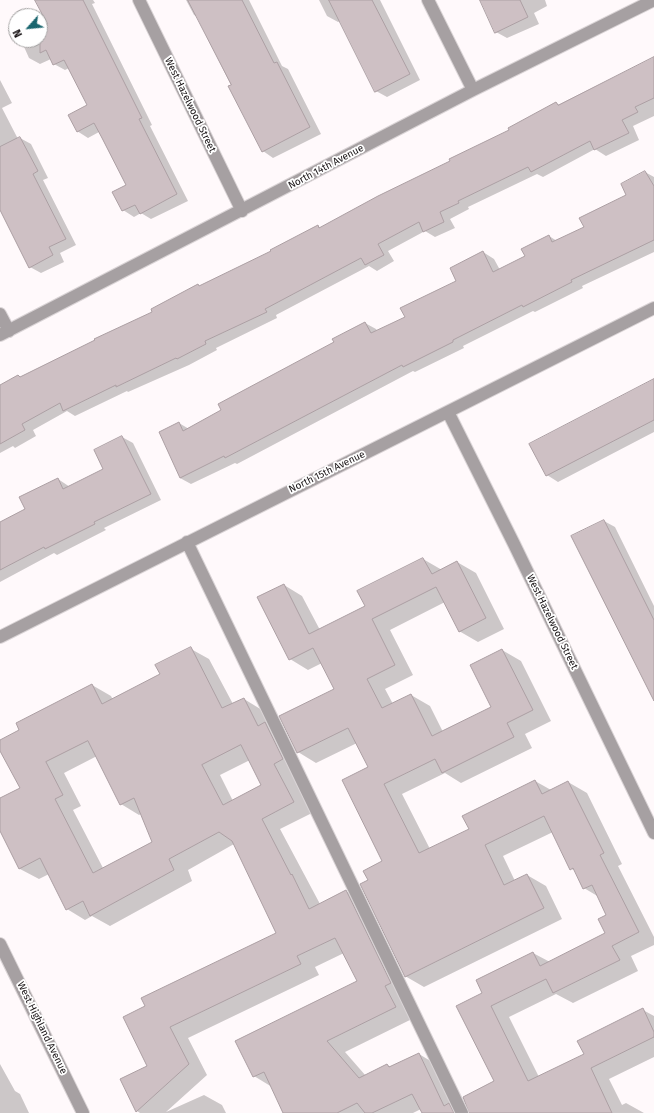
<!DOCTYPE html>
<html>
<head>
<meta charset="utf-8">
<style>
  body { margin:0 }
  #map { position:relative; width:654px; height:1113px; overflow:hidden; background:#fff9fb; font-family:"Fira Sans",sans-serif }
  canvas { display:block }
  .north { position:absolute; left:8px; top:8px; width:40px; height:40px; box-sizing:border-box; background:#fff; border:1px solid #a3a1a1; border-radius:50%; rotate:243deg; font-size:11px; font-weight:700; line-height:16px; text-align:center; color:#181315 }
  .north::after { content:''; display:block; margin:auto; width:14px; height:18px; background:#19656e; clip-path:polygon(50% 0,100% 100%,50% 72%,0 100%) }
</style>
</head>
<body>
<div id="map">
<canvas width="654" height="1113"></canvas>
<div class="north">N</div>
</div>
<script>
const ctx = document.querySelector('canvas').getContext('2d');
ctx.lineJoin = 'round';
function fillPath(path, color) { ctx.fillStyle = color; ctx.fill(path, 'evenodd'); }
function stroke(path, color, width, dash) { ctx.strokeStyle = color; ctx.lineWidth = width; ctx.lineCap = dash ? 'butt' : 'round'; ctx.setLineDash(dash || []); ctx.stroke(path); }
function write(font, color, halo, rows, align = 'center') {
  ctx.font = font + ' "Fira Sans",sans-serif'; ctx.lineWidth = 3.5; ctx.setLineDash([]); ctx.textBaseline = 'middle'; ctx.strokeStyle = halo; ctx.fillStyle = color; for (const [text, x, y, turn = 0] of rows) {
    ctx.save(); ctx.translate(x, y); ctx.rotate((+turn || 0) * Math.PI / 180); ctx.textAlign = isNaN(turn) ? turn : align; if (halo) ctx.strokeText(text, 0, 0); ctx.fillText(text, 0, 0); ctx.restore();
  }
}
fillPath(new Path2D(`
  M36,0H93L95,3L92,4L152,125L150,126L188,201L151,219L141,213L134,217L123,210L127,186L99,132L88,138L77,131L89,106L69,68L65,70L54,64L51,59L40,64L29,58L21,40H40V28L48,24Z
  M186,0H249L282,66L288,69L321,134L273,158L263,151L232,85L198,17L194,15Z
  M319,0H380L420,80L387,97L376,91L340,21L338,22L327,16Z
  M481,0H545L547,6L534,13L539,24L507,38L496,32Z
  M654,58V116L633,126L639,140L606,156L595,149L543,177L537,174L468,207L469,209L450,219L455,228L435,237L425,231L388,251L394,261L377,271L369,266L276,315L277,318L216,348L217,350L189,365L128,392L127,391L75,416L67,411L33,430L36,436L15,448L13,446L0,453V386L18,376L21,377L153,312L198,285L200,287L272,252L318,226L321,228L452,162L510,131L556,103L560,105Z
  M0,80L12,103L2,108L18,139L20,138L31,144L48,178L43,180L76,245L60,253L64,262L41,273L30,267L0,209Z
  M645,172L654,177V252L582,286L583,288L535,312L533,311L463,346L464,348L415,372L413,371L237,464L235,463L191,484L180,478L179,423L189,429L223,411L365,323L376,329L378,332L406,318L458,281L483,252L494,259L500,270L526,256L549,236L557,241L585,228L628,195Z
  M654,380V432L558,482L547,475Z
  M122,437L133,443L161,500L104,528L106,530L57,555L54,553L0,582V524L26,509L58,479L70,487L104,470Z
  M604,521L615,527L654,606V695Z
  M423,559L442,570L457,562L476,573L504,629L478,642L459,631L445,602L390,630L413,675L385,689L393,704L411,695L430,706L443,732L493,707L502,650L521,661L551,721L525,734L532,748L461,783L445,773L402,794L430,849L470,829L535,781L551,790L568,782L587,793L622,864L618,866L654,937V945L631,956L638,971L573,1003L556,994L509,1017L539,1077L585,1055L643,1010L654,1016V1057L609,1079L622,1105L626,1103L644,1113H470L495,1082L484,993L533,953L550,962L607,934L608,915L599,897L584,888L576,871L571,869L553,832L503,856L515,881L527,875L546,886L562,919L424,987L405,976L369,880L384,862L369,768L357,743L316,763L298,752L336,690L322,663L308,670L290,659L284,585L302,596L320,630L366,606Z
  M191,649L209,659L233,704L244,699L262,710L312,813L280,829L320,904L346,891L365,902L414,1018L345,1052L366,1076L387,1065L392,1067L419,1054L437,1065L464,1113H423L421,1109L413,1113H284L272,1087L254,1076L358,981L344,953L315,967L319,975L188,1038L207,1075L166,1112L204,1095L222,1105L226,1113H140L137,1111L121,1079L148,1067L124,1018L278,933L234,844L188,870L192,881L110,926L92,916L85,920L67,909L49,874L39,879L20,869L0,829V799L21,789L0,748V741L20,731L92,685L111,696L113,700L161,675ZM97,756L121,804L139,815L141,814L153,842L103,868L73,810L81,806L64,773ZM250,760L263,786L233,801L220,775Z
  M0,1064L15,1091L20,1094L29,1113H0Z`), '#0003');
const building = new Path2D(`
  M35,0H83L142,118L139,119L177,194L140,214L135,205L122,211L112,192L126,185L102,138L94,123L77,132L68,115L87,105L64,60L53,65L46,50L40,53V27L47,24Z
  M188,0H242L274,63L277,62L310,127L262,152L228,86L231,85Z
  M329,0H372L410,74L375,92Z
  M480,0H520L528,17L495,33Z
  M654,57V98L635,107L638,112L622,120L629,133L594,150L590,141L531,172L528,167L458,201L459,203L440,212L444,222L423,232L419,222L378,244L384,255L365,265L361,258L265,309L267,312L205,341L206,344L177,359L176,358L116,387V385L63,411L60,403L22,424L25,430L0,444V385L18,375L20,377L95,340L94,339L152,312L151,309L198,284L199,286L271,251L270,250L318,225L319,228L378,196L450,161L449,159L509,130L508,128L556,102L558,105Z
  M20,137L38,171L33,174L66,239L49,247L53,255L29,268L0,210V147Z
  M645,171L654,186V240L571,280L572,282L523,307L522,305L453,340V342L403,367L402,365L225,458L224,456L180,478L159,432L179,422L183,431L221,410L218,404L334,342L332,339L365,322L371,333L405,317L400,308L456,281L450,268L483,251L493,272L525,256L521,249L549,235L552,242L584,227L579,218L626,195L621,184Z
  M654,379V420L546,476L529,444Z
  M122,436L151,494L94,522L95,524L45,549L44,547L0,570V522L25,509L19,497L58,478L63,489L103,469L94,450Z
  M604,520L654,620V701L571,536Z
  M423,558L432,574L457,561L486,618L459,632L436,587L372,619L395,665L367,679L382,708L411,694L432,736L491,707L470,665L502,649L533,710L507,723L514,737L442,773L435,759L384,784L419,853L469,829L462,816L535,780L542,794L568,781L604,853L600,855L639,932L612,946L620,960L553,993L546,979L491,1006L528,1081L584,1054L577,1041L643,1008L654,1032V1037L591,1068L612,1113H469L463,1097L494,1081L456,1006L482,993L476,980L533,952L540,966L605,933L598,919L606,915L592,885L583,889L573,868L570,870L544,816L485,845L504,885L527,874L544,908L405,977L360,884L368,880L363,871L382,861L342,780L368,767L348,728L297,753L279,716L334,689L313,648L289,660L257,597L284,584L309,634L365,606L357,591Z
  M191,647L222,708L244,698L258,726L265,722L283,759L274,764L294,802L262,819L291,875L292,874L309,909L346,890L391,983L385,986L396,1007L327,1041L359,1078L387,1064L389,1067L419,1053L444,1106L449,1103L454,1113H422L412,1094L372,1113H365L357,1103L337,1113H283L264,1072L253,1077L235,1041L357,981L335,938L297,956L301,964L170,1027L189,1064L136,1112L120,1079L147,1066L123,1017L145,1006L141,998L276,933L232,841L219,832L169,859L174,870L90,916L83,901L66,910L40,858L19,869L0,831V798L20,788L0,751V740L19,730L16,723L92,684L102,704L160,674L155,665ZM88,741L120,805L134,798L152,842L93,873L55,799L63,795L46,762ZM241,745L261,785L223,805L202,765Z`);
fillPath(building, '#cec0c4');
stroke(building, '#ac9fa3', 1);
const minor = new Path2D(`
  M139,0L242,211
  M428,0L473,90
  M0,314L9,331
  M0,335L473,90L654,0
  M448,412L514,544L654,833
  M187,542L462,1113
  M0,637L654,308
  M0,944L83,1113`);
stroke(minor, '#dad4d6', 14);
stroke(minor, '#a6a0a2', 12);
write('10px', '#181315', '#fff', [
  ["West Hazelwood Street",190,105,64],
  ["North 14th Avenue",326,167,-28],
  ["North 15th Avenue",327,472,-26],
  ["West Hazelwood Street",552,622,64],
  ["West Highland Avenue",42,1028,64]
]);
</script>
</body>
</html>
